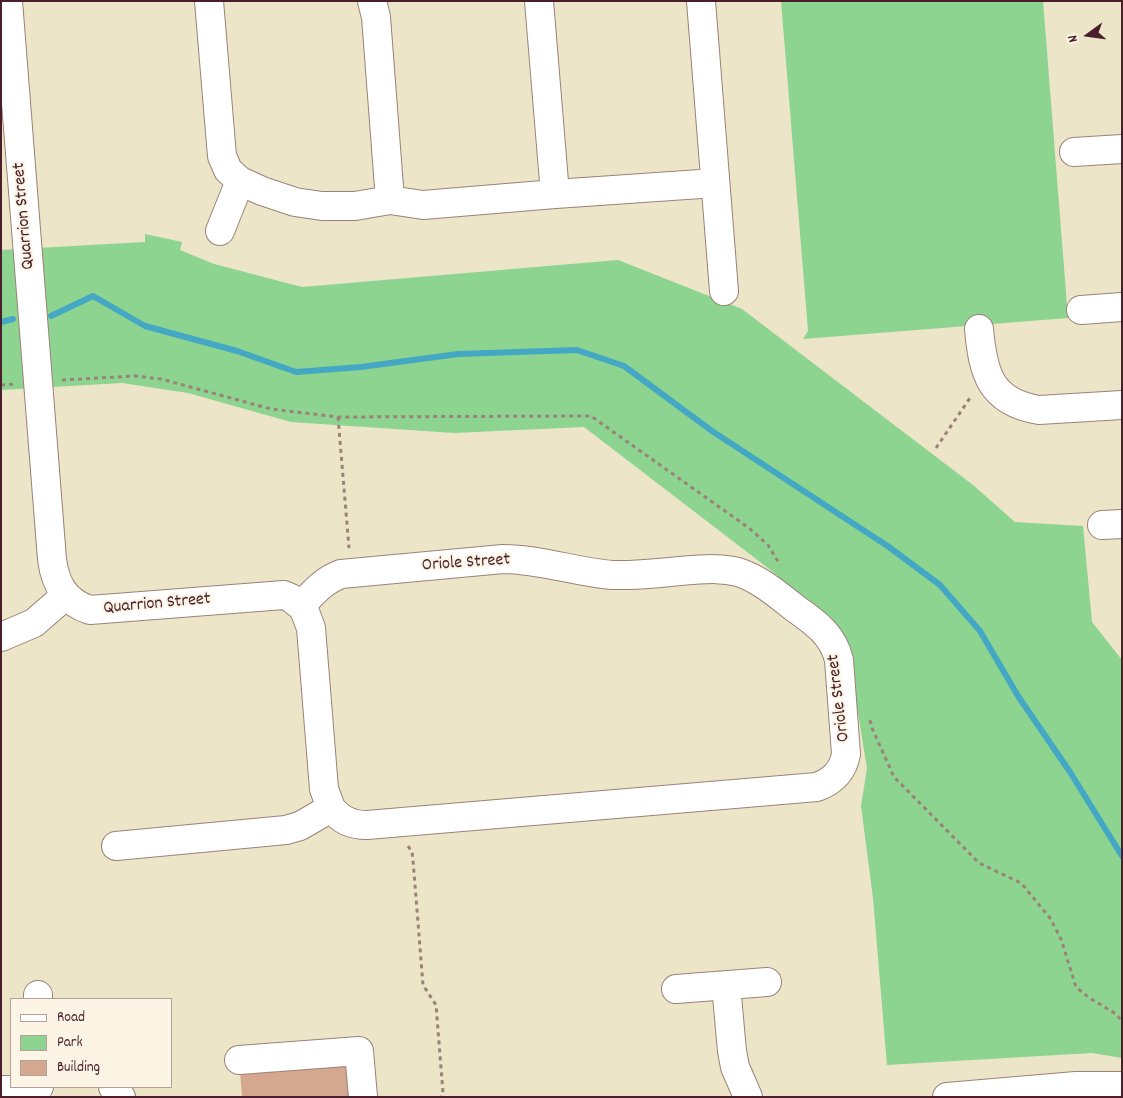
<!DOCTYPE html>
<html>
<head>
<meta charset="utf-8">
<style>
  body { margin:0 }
  #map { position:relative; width:1123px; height:1098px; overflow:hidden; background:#ece5c7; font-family:Dekko,sans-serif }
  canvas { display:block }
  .frame { position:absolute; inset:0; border:2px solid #4a1f2b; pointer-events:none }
  .legend { position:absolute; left:10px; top:998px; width:162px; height:90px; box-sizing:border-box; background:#fcf5e5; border:1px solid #b59f9b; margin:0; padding:6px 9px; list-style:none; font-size:15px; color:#4a1f2b }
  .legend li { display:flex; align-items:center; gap:10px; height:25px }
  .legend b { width:25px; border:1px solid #b59f9b }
  .north { position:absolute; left:1063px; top:10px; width:50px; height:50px; -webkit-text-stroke:4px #fcf5e5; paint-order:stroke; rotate:256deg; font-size:14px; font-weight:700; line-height:20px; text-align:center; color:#4a1f2b }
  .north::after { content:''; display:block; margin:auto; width:18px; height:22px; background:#4a1f2b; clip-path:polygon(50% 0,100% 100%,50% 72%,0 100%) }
</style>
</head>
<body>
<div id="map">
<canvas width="1123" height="1098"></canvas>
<div class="frame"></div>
<ul class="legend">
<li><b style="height:6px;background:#fff"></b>Road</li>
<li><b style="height:14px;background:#8cd48f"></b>Park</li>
<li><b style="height:14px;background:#d3a88f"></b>Building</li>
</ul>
<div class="north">N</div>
</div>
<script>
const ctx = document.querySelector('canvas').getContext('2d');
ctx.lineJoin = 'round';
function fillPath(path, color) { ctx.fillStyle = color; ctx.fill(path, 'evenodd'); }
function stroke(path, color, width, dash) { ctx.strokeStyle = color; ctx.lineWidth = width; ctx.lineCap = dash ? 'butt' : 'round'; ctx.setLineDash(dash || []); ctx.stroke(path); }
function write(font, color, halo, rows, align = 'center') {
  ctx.font = font + ' Dekko,sans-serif'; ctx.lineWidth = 4; ctx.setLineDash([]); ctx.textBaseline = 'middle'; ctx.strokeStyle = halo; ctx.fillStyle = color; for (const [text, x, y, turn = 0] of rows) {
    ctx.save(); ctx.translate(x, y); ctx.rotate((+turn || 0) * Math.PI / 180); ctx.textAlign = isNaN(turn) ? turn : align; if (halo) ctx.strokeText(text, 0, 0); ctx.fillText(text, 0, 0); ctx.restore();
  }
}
fillPath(new Path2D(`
  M781,1H1043L1068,318L803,339L808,331Z
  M145,234L182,242L180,250L214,264L302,287L618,260L742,309L973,485L1015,522L1083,526L1092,622L1122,660V1058L1092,1053L887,1065L873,898L861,806L867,768L849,659L838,634L777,575L584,427L454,433L291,422L188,393L122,383L1,390V250L145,242Z`), '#8cd48f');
stroke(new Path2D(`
  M51,316L93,296L145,326L237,351L296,372L361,367L458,354L577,350L624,366L712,431L889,547L940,585L980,631L1018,696L1070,772L1122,856
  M1,322L13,319`), '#44a7c3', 6);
fillPath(new Path2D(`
  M351,1061L354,1097H242L240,1070Z`), '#d3a88f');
const minor = new Path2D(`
  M8,1L52,559C55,584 65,602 90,610L284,595L291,598L301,606L305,612L311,628L324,789L331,808L300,826L286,830L116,846
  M209,1L222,156L228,170L240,181L262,191L295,202L322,206H355L390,200L423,205L555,194L715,183
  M372,1L376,17L390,200
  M539,1L555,194
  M701,1L724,291
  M1074,152L1122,149
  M220,231L240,181
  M1081,310L1122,307
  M979,329C983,373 990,402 1039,410L1122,405
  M1102,525L1122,524
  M301,606C313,593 324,580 341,574L503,559C539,559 576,572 612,575C639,576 666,572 692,570C708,569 723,568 738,572C760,579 778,595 796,609C816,623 833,635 839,660L846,754C843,771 833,781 817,787L367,825C351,825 341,820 331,808
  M1,637L34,623L65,596
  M726,985L732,1051L735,1067L748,1097
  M676,989L767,982
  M38,995V999
  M239,1060L359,1051L363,1097
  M113,1087L121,1097
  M1,1090H12L17,1097
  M23,1097L39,1087
  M947,1097L1076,1086H1122`);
stroke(minor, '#9b8279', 30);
stroke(new Path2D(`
  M62,380L135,376L161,379L271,409L338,417L591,416L749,528L768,545L780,565
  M1,385L16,384
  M338,417L349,548
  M936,448L972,395
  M870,720L872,728L894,777L979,863L1021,883L1050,918L1061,939L1076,987L1088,997L1116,1014L1122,1021
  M408,846L412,852L413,860L423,985L436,1005L443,1093L441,1097`), '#9b8279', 3, [4, 4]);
stroke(minor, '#fff', 28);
write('18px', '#4a1f2b', '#fcf5e5', [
  ["Quarrion Street",25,216,-95],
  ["Oriole Street",466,564,-4],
  ["Quarrion Street",157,605,-5],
  ["Oriole Street",840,698,-97]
]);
</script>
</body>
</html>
